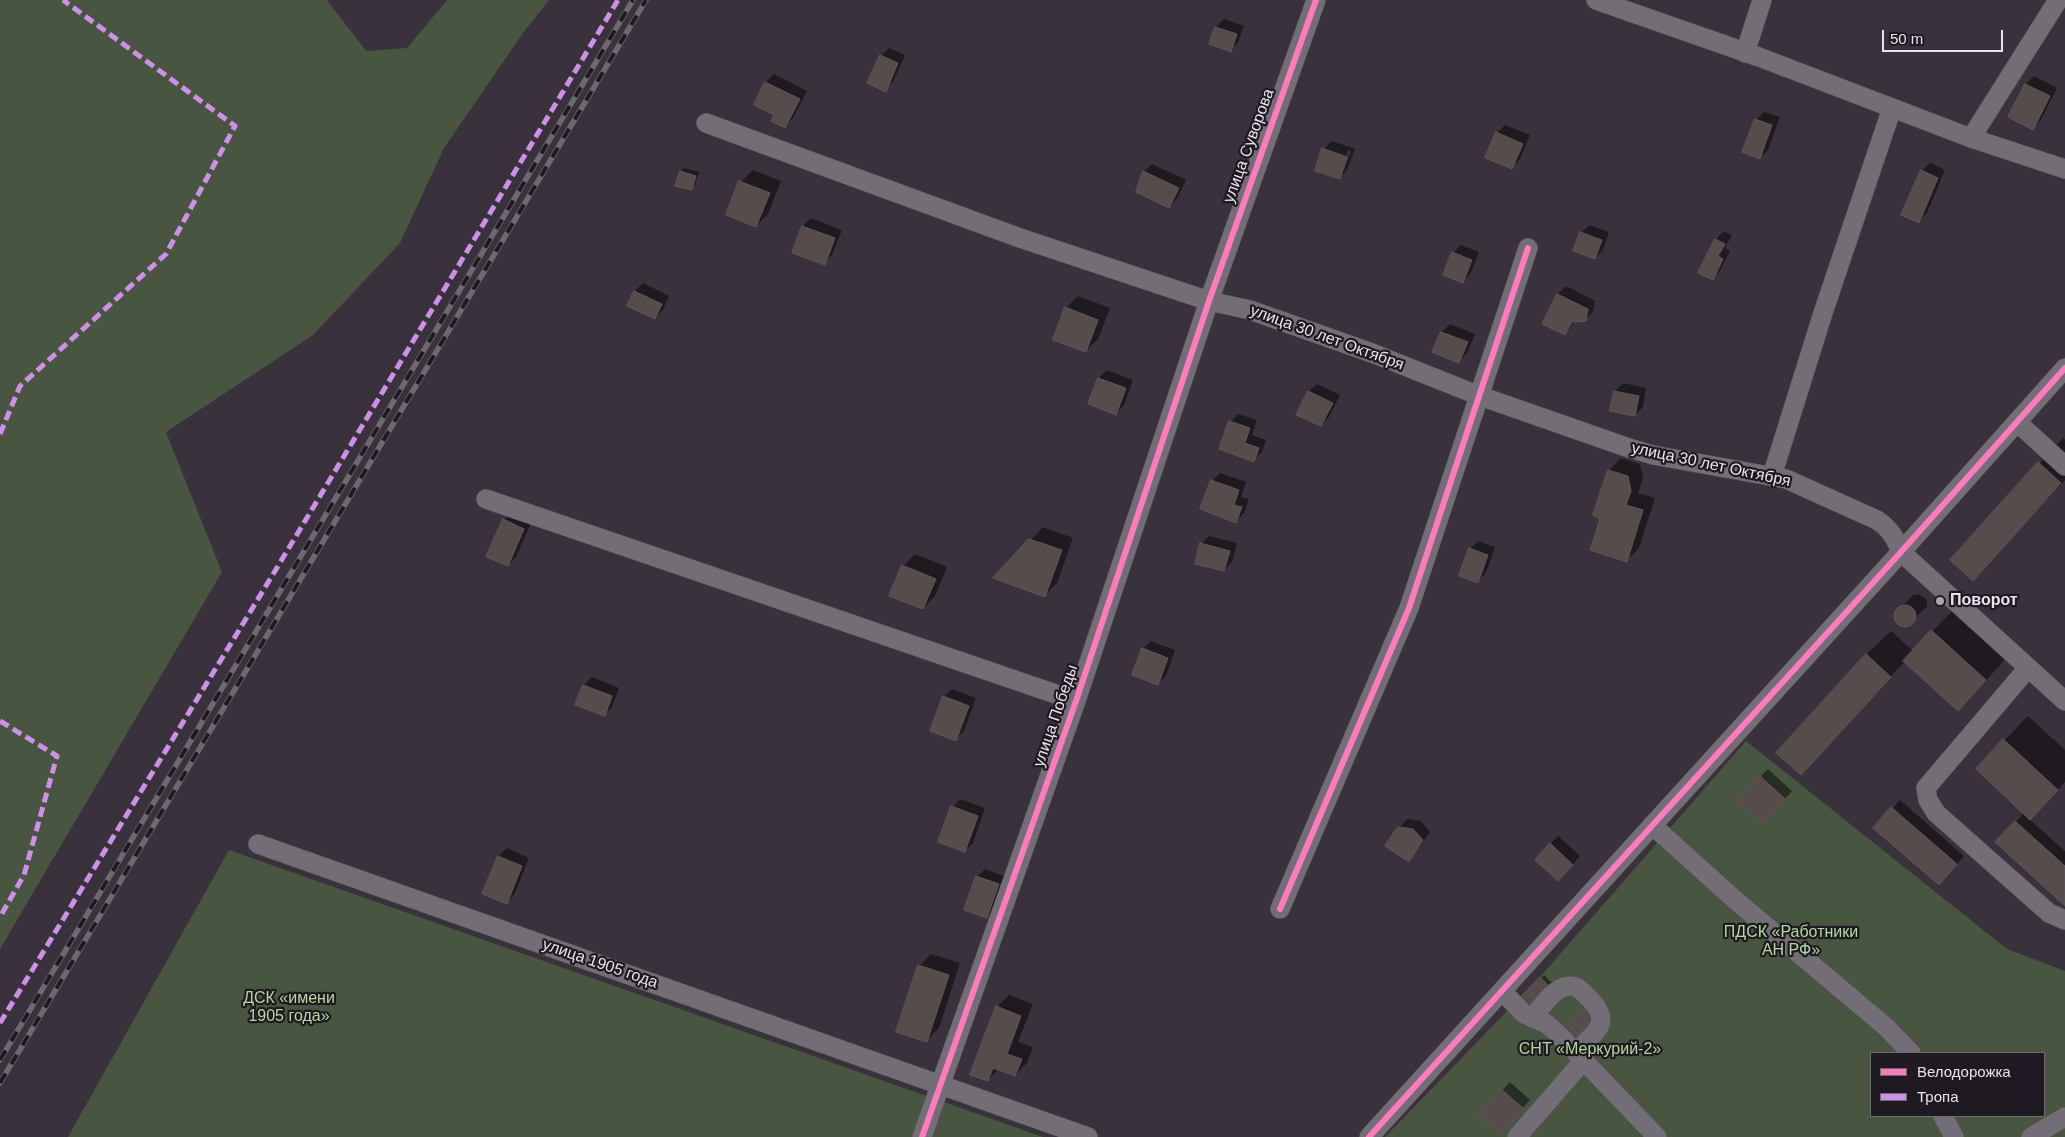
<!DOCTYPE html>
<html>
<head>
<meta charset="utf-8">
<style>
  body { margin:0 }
  #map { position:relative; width:2065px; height:1137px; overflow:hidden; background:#39323c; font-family:Helvetica,sans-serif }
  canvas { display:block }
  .legend { position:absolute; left:1870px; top:1052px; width:175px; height:65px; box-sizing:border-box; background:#1f1921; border:1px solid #716973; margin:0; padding:6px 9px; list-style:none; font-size:15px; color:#ebe2ee }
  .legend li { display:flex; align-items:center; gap:10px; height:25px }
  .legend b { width:25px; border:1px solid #716973 }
  .scale { position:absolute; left:1882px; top:30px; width:121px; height:22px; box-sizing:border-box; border:2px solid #ebe2ee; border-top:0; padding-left:6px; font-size:15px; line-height:18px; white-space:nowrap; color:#ebe2ee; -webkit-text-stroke:4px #1f1921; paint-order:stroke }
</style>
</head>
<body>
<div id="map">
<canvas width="2065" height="1137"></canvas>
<ul class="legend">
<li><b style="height:6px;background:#fd7abc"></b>Велодорожка</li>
<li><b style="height:6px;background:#ce8fe9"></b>Тропа</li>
</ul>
<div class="scale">50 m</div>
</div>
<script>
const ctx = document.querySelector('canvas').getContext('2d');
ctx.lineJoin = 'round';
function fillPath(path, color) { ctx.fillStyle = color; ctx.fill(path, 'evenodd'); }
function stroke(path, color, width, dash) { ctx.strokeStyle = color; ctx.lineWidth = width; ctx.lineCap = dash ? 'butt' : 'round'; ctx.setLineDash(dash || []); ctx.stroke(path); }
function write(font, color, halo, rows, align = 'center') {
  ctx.font = font + ' Helvetica,sans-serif'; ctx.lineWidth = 4.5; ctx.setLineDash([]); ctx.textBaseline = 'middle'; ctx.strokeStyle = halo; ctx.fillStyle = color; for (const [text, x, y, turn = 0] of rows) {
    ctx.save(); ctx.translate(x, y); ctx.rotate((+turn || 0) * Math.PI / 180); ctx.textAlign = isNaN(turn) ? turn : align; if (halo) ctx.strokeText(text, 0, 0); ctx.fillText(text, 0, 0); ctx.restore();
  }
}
fillPath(new Path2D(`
  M0,0H327L366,51L407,48L447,0H549L523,33L444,148L400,243L313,335L166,432L222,572L0,949Z
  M1746,741L2007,949L2065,971V1137H1385L1540,977ZM1871,1053H2044V1116H1871Z
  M229,850L1043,1137H68Z`), '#485541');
fillPath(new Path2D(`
  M1224,19L1244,26L1238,42L1230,50L1211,43L1216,27Z
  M889,48L905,55L893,82L885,90L881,56Z
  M774,74L807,91L793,118L785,126L775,114L755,104L766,82Z
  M2034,76L2057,88L2041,120L2033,128L2010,116L2026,84Z
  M1764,112L1780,117L1768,150L1760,158L1756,120Z
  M1505,125L1530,135L1520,159L1512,167L1497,133Z
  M1332,141L1355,149L1347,170L1339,178L1324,149ZM1348,150L1351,151L1344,170H1342Z
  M1930,163L1945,170L1927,213L1919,221L1922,171Z
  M1152,164L1186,180L1177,199L1169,207L1137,192L1144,171Z
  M684,168L699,172L695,185L691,189L681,172Z
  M753,170L781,181L768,214L756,226L741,182Z
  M811,218L842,230L832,255L824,263L794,252L803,226Z
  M1589,225L1609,232L1603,250L1595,258L1581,233Z
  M1724,231L1732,235L1725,248L1730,251L1720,271L1712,279L1699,272L1716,239Z
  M1461,245L1479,252L1471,273L1463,281L1453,253Z
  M643,283L669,296L663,310L655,318L628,306L635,291Z
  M1566,286L1595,301L1593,312L1585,320H1576L1565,334L1544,323L1558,294Z
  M1078,296L1110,308L1098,339L1086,351L1066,308Z
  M1450,324L1475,334L1467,353L1459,361L1442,332Z
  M1107,370L1133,380L1124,405L1116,413L1099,378Z
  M1623,383L1646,388L1643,407L1635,415L1615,391Z
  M1317,384L1340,395L1329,417L1321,425L1309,391Z
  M1238,414L1257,420L1252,435L1266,440L1262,452L1254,460L1231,422Z
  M2063,438L2065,440V480L1973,579L1951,560Z
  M1621,458L1640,464L1643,478L1638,493L1655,498L1639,548L1627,560L1601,519L1609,470Z
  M1220,473L1246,482L1241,497L1249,499L1244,513L1236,521L1212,481Z
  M512,512L532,521L516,557L508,565L504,520Z
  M1043,527L1073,538L1057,583L1044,596L995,578Z
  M1209,536L1237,543L1232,562L1224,570L1201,544Z
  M1478,541L1495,547L1486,573L1478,581L1470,549Z
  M915,554L947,567L935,596L923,608L903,566Z
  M1919,594L1927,600V606L1908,625H1903L1896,619V613L1913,595Z
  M1956,607L2009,655L1982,685L1958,709L1905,661L1801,774L1866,655L1891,631L1913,651Z
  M1151,641L1175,650L1166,676L1158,684L1143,649Z
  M592,677L619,688L612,707L604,715L584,685Z
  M952,689L976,698L964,731L956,739L944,697Z
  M2028,716L2065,750V782L2029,819L2065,851V904L1997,842L2024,813L1977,769Z
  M1768,769L1792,791L1771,814L1760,777Z
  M960,799L985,808L973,843L965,851L953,807Z
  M1900,800L1964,856L1947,876L1875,828Z
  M1407,819L1421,821L1430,832L1416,852L1409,860L1399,828Z
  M1558,836L1580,856L1566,872L1550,844Z
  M507,848L529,858L514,895L506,903L484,894L499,856Z
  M985,869L1006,877L995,909L987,917L977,877Z
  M931,954L960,963L939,1028L927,1040L919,966Z
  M1544,975L1555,986L1520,999Z
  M1009,995L1033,1004L1018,1042L1033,1047L1027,1063L1015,1075L999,1069L987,1080L997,1007Z
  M1510,1082L1530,1100L1508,1125L1480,1114Z`), '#0007');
const building = new Path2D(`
  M1215,27L1237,34L1231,52L1209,44Z
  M880,55L898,63L886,92L867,83Z
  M765,82L800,99L785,128L771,121L774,115L754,105Z
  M2025,84L2050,96L2033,130L2008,117Z
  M1755,119L1772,125L1760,159L1742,152Z
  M1496,132L1523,144L1512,169L1485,158Z
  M1322,148L1347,157L1340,179L1315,171Z
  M1921,170L1938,178L1919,223L1901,215Z
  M680,171L696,176L692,190L675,186Z
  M1143,171L1179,188L1169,208L1136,192Z
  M739,181L770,193L756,227L726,215Z
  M802,226L835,238L825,265L792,253Z
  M1580,232L1602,240L1595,259L1573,251Z
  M1715,239L1725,244L1718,256L1723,259L1713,280L1698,273Z
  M1452,252L1472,260L1463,283L1443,275Z
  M634,291L662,304L655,319L627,306Z
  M1557,294L1588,309L1586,321L1572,322L1565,335L1542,324Z
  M1065,307L1098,320L1086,352L1053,340Z
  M1441,332L1468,342L1459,363L1432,352Z
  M1098,378L1126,388L1116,415L1088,404Z
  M1308,391L1333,403L1321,426L1296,415Z
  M1614,391L1639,396L1635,416L1610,411Z
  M1229,421L1250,428L1245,443L1259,448L1254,462L1219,449Z
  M2038,462L2061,483L1973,581L1950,560Z
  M1608,470L1628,476L1631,491L1626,505L1643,510L1627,562L1590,550L1600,519L1593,515Z
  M1211,480L1239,490L1234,505L1242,507L1236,523L1200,509Z
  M503,519L524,529L508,566L486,557Z
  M1029,539L1062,550L1045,597L993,578Z
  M1200,543L1230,551L1224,571L1195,564Z
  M1469,548L1488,555L1478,583L1459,576Z
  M902,565L936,579L923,609L889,596Z
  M1894 616a11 11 0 1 1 22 0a11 11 0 1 1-22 0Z
  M1931,630L1986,680L1958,711L1903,661Z
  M1142,648L1168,658L1158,685L1132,675Z
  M1866,654L1891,677L1801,775L1776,753Z
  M583,685L612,696L605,716L575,705Z
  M943,696L969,706L956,741L930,731Z
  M2003,739L2058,790L2030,820L1976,769Z
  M1760,776L1785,799L1763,824L1737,801Z
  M951,806L978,816L965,852L938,842Z
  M1891,807L1957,864L1939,885L1873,828Z
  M2015,821L2065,866V906L1995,842Z
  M1398,827L1413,829L1423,840L1409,862L1385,846Z
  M1550,843L1573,865L1558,881L1535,860Z
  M498,856L522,866L507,904L482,894Z
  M976,876L999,884L987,918L964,910Z
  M918,965L949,975L927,1042L896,1032Z
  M1540,977L1553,990L1532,1012L1519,999Z
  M996,1006L1021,1016L1007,1054L1022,1059L1015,1076L993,1068L988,1081L970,1075Z
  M1586,1009L1595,1018L1579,1035L1569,1026Z
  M1501,1089L1524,1109L1500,1135L1478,1114Z`);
fillPath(building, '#564c4c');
stroke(building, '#5e5658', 1);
const minor = new Path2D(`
  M1596,0L1759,57L1971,138L2065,169
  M1745,53L1762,0
  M706,123L1020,238L1209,301L1250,310L1372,353L1480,396L1626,447L1653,455L1786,479L1877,520C1890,529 1895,537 1901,552L2065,701
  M1971,138L2058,0
  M2017,422L2065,466
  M1772,476L1823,313L1892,108
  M486,499L1076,701
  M2028,668L1926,788L1928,800L1936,813L2049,913L2065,920
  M1652,825L1734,899L1886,1027L1911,1053
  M258,844L1088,1137
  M1280,909L1409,608L1528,248
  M1502,991L1524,1014L1547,1024L1558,1034L1657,1137
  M1532,1018C1541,1008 1554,987 1569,986C1578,985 1582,992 1588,997C1614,1023 1596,1031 1576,1052
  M1943,1116L1954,1137
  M922,1137L1076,701L1209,301L1316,0
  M1369,1137L1901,552L2065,368
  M1517,1137L1584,1060
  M2031,1137L2065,1117`);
stroke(minor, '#554f57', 20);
stroke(minor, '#736e75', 19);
const rail = new Path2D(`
  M0,1060L633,0
  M0,1083L646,0`);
stroke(rail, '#6e6970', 5.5);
stroke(rail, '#1f1921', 4, [11]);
stroke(new Path2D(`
  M0,434L20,386L166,254L235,126L63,0
  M0,721L57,756L24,875L0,917
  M0,1023L272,576L618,0`), '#ce8fe9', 5, [10, 5]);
stroke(new Path2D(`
  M1280,909L1409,608L1528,248
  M922,1137L1076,701L1209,301L1316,0
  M1369,1137L1901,552L2065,368`), '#fd7abc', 6);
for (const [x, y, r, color] of [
  [1940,601,5,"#ada4b0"]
]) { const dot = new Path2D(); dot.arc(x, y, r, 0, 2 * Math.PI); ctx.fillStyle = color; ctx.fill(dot); stroke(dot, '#1f1921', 2); }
write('16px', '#ebe2ee', '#1f1921', [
  ["улица Суворова",1249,146,-70],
  ["улица 30 лет Октября",1327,338,20],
  ["улица 30 лет Октября",1711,465,12],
  ["улица Победы",1056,716,-71],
  ["улица 1905 года",600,964,19]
]);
write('bold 16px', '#ebe2ee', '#1f1921', [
  ["Поворот",1950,601]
], 'left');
write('16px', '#b2db9e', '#1f1921', [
  ["ПДСК «Работники",1791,933],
  ["АН РФ»",1791,951],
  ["ДСК «имени",289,999],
  ["1905 года»",289,1017],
  ["СНТ «Меркурий-2»",1590,1050]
]);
</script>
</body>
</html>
